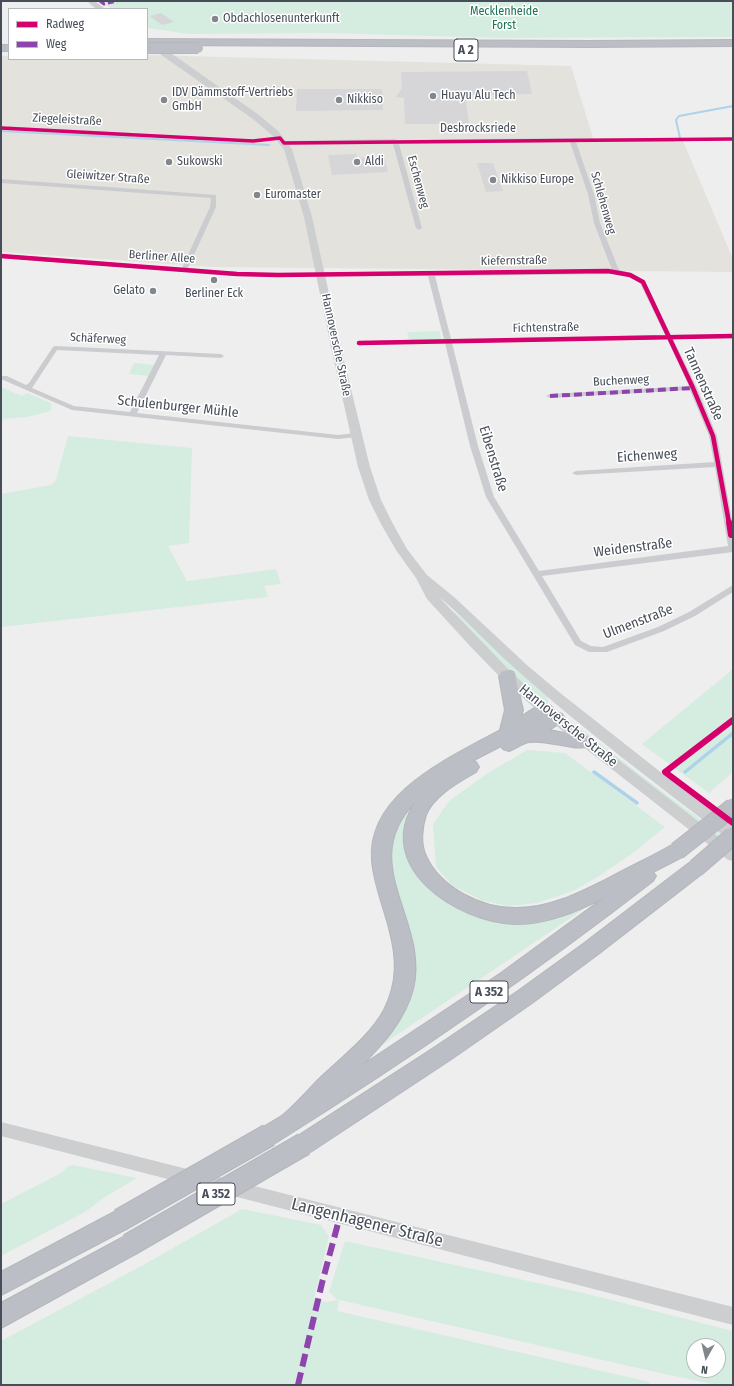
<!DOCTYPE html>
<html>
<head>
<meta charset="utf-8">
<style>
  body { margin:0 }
  #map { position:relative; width:734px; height:1386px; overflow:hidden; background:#efeeee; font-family:"Fira Sans Condensed",sans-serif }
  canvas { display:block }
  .frame { position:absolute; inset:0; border:2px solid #474e59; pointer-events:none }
  .legend { position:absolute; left:8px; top:8px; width:140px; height:52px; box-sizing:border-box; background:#fff; border:1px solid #b5b8bd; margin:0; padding:5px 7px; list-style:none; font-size:12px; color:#474e59 }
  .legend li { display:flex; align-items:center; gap:8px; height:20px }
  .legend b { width:20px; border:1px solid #b5b8bd }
  .north { position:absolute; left:686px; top:1338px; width:40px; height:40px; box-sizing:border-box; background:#fff; border:1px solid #b5b8bd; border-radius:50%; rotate:188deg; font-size:11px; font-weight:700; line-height:16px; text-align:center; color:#474e59 }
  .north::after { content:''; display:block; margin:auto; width:14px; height:18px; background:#82868d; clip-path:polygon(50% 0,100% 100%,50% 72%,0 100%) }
</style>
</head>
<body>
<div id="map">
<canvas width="734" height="1386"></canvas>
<div class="frame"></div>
<ul class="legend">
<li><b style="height:5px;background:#d6006c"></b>Radweg</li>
<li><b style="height:5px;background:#8e44ad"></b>Weg</li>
</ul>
<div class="north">N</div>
</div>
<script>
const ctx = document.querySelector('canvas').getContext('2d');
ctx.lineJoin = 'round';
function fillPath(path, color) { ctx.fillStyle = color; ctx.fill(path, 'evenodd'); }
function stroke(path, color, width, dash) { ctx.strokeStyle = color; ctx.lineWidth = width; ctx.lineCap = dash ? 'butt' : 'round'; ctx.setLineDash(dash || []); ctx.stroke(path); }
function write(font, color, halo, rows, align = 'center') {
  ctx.font = font + ' "Fira Sans Condensed",sans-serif'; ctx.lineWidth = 3; ctx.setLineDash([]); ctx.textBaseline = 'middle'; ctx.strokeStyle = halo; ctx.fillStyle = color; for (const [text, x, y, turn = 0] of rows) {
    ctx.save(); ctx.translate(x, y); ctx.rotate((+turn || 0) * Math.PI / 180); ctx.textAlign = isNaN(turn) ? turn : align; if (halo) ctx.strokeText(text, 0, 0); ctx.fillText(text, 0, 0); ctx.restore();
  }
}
fillPath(new Path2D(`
  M147,55L571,66L594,141H683L733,259V272L213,267L1,252V56H9V59H147Z`), '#e4e2dc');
fillPath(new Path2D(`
  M102,1H733V37L501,38L324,33L189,34L147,28V9H112Z
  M440,331L441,339L409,340L407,332Z
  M134,363L154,365L148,376L129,374Z
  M1,387L22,396L27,393L51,403V411L27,417L4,419L1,423Z
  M68,436L192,448L189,543L168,546L187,581L276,569L281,584L264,586L268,597L1,627V494L51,485L56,480Z
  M454,612L460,616L496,651L542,692L548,697V706L516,677L452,613Z
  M733,669V772L709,793L642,744Z
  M572,722L671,798L733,842V847L686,815L571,723Z
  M510,740L449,775L429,791L411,863L428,888L446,902L468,912L581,908L584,909L379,1047L404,1002L385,851L396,818L446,773Z
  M527,750L565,753L665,827L637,850L601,875L573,891L537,903L508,906L481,900L452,885L436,867L433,824L449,801L488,773Z
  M73,1165L137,1178L105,1197L85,1212L1,1256V1204L61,1173L67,1167Z
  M242,1209L321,1225L329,1236L314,1299L327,1302L338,1300L329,1292L345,1241L588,1294L733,1331V1385H717L651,1371L339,1300L337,1311L650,1382V1385H1V1341L145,1264ZM694,1346H718V1370H694Z`), '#d5ece1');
stroke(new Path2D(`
  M1,131L269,145
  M680,138L676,120L679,116L733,106`), '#acd3e7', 2);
stroke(new Path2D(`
  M594,772L637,803
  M685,772L733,733`), '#acd3e7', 3.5);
fillPath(new Path2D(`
  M161,13L174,22L162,25L150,16Z
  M527,71L532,94L465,95L469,124H405L404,98L396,97L402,88L401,72Z
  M297,89H382L383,110L296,111Z
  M356,154L357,158L384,157L388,172L332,175L328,155Z
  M477,163H493L503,191L486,192Z`), '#d6d6d9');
const highway = new Path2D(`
  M147,39L590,41L733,40V46L590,47L147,45Z
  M1,45H9V51H1Z
  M507,670L513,672L515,676L523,710L521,717C530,711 539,702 551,706L554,710L552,713L556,712L562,714L565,718L562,722L549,730L591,738L594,742L591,746C573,752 549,739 529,742C522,743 516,749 509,751L503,749L501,746L472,761L476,762L479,767L476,772C459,782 434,795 426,815C422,827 420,844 426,856C440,888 483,909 517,908C551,908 581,892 611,877C631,866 651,857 670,846L677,844L684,846L686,851L684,856L653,872L656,876L653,881C532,975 406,1061 277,1142L269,1145L261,1142L258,1135C263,1124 274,1122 283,1115C296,1104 308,1090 320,1078C340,1059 371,1035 384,1010C398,982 397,958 389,928C383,905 374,884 372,861C366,793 452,757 500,730L505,710L499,676L501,672ZM416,801C372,866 456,922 515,924C546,925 578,911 605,897L501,973L361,1066C383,1044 405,1020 413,989C430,921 354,863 416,801Z
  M696,861L703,863L705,868L703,873L597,955L532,1003L450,1060L312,1151L304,1154L296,1151L293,1144L296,1137L435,1047L518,991L583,944L689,863Z
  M120,1209L128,1212L132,1220L128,1228L1,1295V1272Z
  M129,1234L137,1237L141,1245L137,1253L1,1328V1303Z`);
stroke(highway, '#b4b7bc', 2);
fillPath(new Path2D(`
  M1,126L131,133L134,135L131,137L1,130Z
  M572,138L675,139V141L673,142H576L594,194L600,223L619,270L632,273L645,281L671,335L733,334V338L673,339L697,388L717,436L733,526V552L542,576L581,641L591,646L603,647L658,627L689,612L733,585V592L695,616L664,631L607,652H589L575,645L486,497L470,446L445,343L359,345L356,343L359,341L444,339L428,276H237L1,258V254L182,268L210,207L211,198L1,183V179L216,195V207L188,268L237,272L278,273L612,270L594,223L588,194L570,142L399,144L422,228L419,230L416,228L393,144L284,145L281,143L284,141L395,139L397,140ZM616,274L628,276L640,283L665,335L451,339L435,276ZM667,339L689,386L550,394L546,396L550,398L690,390L709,436L714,462L576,471L572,473L576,475L715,467L728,546L539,571L494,497L478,446L452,343Z
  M55,346L221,354L224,356L221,358L166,355L137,413L338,435L356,433L360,435L356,437L338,439L72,410L1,379V376H7L26,385L29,383L53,347ZM57,350L159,355L130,412L74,406L32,388Z`), '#cacccf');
fillPath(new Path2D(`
  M87,1H95L105,9H96Z
  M147,40L168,51L259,115L278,131L292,149L312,217L342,352L370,467L381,500L393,524L407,549L427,575L454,597L528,666L559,692L663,774L733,827V840L728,839C658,785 585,731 519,672C491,648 467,620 439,597L512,673L550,707L733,848V861L728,860L540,713L502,679L469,645L427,599L416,578L396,550L381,524L369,500L358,467L332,352L304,217L284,149L272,135L253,119L147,45Z
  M1,1122L733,1307V1325L1,1136Z`), '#ccced0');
fillPath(highway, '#bbbec4');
const highwayBridgeFar2 = new Path2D(`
  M147,48H198`);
const highwayBridgeFar1 = new Path2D(`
  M677,851L733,807
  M696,868L733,836`);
const highwayBridge = new Path2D(`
  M120,1220L269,1135
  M129,1245L304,1144`);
stroke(highwayBridgeFar2, '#b4b7bc', 12, []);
stroke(highwayBridgeFar1, '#b4b7bc', 19, []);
stroke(highwayBridge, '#b4b7bc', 24, []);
stroke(highwayBridgeFar2, '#bbbec4', 10);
stroke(highwayBridgeFar1, '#bbbec4', 17);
stroke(highwayBridge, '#bbbec4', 22);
stroke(new Path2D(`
  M100,1L104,4L117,1`), '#8e44ad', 3, [6, 3]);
stroke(new Path2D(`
  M550,396L693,388`), '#8e44ad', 4, [8, 4]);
stroke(new Path2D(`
  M298,1385L322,1283L340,1216`), '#8e44ad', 6, [13, 6]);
stroke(new Path2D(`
  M1,128L253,141L280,138L284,143L733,139`), '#d6006c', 3.5);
stroke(new Path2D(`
  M1,256L237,274L278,275L608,271L630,275L643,282L693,388L713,436L729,523
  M359,343L733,336`), '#d6006c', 4.5);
stroke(new Path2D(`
  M729,522L731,535H733
  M733,720L665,772L733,823`), '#d6006c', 6);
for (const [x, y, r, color] of [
  [215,19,4,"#82868d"],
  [433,96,4,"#82868d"],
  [164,100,4,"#82868d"],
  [339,100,4,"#82868d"],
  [169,162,4,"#82868d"],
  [357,162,4,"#82868d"],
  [493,180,4,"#82868d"],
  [257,195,4,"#82868d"],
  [214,280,4,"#82868d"],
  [153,291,4,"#82868d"]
]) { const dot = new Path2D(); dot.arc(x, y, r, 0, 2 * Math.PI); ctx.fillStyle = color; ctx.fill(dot); stroke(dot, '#fff', 1.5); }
write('12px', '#1f7455', '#fff', [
  ["Mecklenheide",504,12],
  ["Forst",504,26]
]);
write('12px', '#474e59', '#fff', [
  ["Obdachlosenunterkunft",223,19],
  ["IDV Dämmstoff-Vertriebs",172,93],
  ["GmbH",172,107],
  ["Huayu Alu Tech",441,96],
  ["Nikkiso",347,100],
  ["Sukowski",177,162],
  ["Aldi",365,162],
  ["Nikkiso Europe",501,180],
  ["Euromaster",265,195],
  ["Gelato",145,291,"right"],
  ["Berliner Eck",214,294,"center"]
], 'left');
write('12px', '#474e59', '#fff', [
  ["Ziegeleistraße",67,120,3],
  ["Desbrocksriede",478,129],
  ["Gleiwitzer Straße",108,177,4],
  ["Eschenweg",418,182,75],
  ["Schlehenweg",603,203,74],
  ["Berliner Allee",162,257,4],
  ["Kiefernstraße",514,261,-1],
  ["Fichtenstraße",546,328,-1],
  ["Schäferweg",98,339,3],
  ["Hannoversche Straße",336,345,78],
  ["Buchenweg",621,381,-3]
]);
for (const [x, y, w] of [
  [466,50,24],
  [489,992,38],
  [216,1194,38]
]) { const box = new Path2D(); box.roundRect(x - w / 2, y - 11, w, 22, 3); ctx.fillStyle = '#fff'; ctx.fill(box); stroke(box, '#474e59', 1); }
write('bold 13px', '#474e59', null, [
  ["A 2",466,50],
  ["A 352",489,992],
  ["A 352",216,1194]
]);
write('14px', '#474e59', '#fff', [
  ["Tannenstraße",703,384,66],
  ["Schulenburger Mühle",178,407,6],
  ["Eichenweg",647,456,-4],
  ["Eibenstraße",493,459,73],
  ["Weidenstraße",633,548,-7],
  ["Ulmenstraße",638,622,-21],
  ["Hannoversche Straße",568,726,39]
]);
write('17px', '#474e59', '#fff', [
  ["Langenhagener Straße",367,1223,14]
]);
</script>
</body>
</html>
